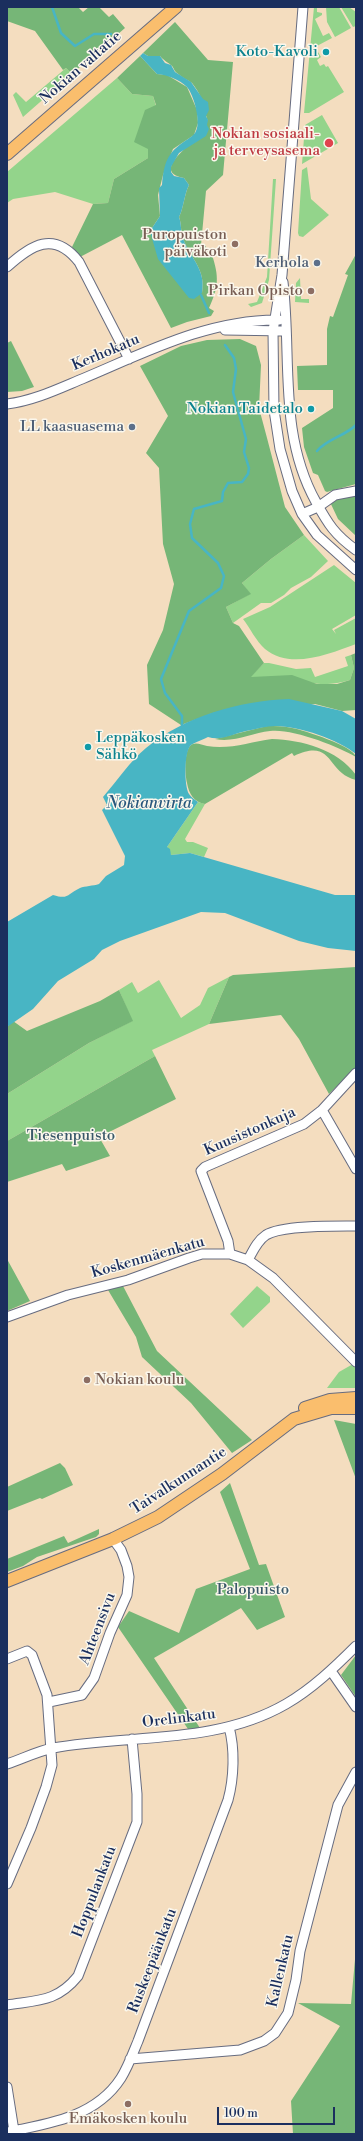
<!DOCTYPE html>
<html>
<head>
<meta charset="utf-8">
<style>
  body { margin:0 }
  #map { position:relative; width:363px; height:2141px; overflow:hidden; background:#f4ddbf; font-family:"Libre Bodoni",serif }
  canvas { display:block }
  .frame { position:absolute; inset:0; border:8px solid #1b2f5e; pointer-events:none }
  .scale { position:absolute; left:217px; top:2107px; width:118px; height:18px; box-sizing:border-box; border:2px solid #1b2f5e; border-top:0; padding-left:5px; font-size:12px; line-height:14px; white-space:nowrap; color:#1b2f5e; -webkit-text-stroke:3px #fbf7ec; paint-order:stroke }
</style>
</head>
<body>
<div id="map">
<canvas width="363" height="2141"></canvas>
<div class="frame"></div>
<div class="scale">100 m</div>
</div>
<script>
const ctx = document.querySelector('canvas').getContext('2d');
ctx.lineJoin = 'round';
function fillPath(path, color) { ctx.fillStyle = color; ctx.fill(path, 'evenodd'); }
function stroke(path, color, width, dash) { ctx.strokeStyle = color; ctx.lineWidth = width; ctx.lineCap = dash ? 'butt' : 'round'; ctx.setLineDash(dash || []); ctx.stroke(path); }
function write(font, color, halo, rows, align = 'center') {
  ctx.font = font + ' "Libre Bodoni",serif'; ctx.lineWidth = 3; ctx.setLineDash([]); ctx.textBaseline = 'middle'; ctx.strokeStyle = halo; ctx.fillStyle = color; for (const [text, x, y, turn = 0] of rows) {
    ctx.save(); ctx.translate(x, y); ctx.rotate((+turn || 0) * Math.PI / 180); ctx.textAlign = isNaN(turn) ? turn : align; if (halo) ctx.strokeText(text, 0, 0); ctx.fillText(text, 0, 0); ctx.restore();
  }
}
fillPath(new Path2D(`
  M314,7H317V12L322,13V15L315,19L323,36L329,33L332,38L315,47L321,57L317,60L320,66L324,64L326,67L328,66L344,92L309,113H304Z
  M326,7H339L351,28L335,37L327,22Z
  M341,7H349L356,12V26L353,27Z
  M66,68L72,74L23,117L13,95L16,92L26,102Z
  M117,78L132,94L153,96L156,106L148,158L114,179L108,203L93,204L55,192L13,199L7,203V172Z
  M322,115L338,143L302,164L305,125Z
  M307,167L311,199L329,215L303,237L299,236L298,233L302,170Z
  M273,179H276L269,280L262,303L251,307L248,304L257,302L267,277Z
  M300,278L301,299H309V303L295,302L296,283Z
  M304,535L328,561L311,577L291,588L284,595L271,603H261L233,623L226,607L250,594L242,583L271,559Z
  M334,565L356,583V615L332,629L336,634L334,630L356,618V644C329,654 290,670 265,649C256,641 250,628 243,619L270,607Z
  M351,655L354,668L350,680C336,684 323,686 309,682L250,677L264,663H269L296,669L311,668L315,677L348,666L345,657Z
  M198,802L205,804L185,839L187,842H193L208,848L204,857L190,853L171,855L167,847Z
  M229,977L209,1024L152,1050L155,1056L7,1141V1094L89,1043L132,1021L119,990L132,982L138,993L159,980L181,1018L200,1005L208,988Z
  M257,1286L270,1297V1302L243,1328L230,1314Z
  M353,1364L356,1368V1388H327L339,1372Z`), '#93d48b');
fillPath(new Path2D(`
  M7,7H78L83,12L89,7H99L109,17L113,14L125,28L72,74L66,68L63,70L35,31L7,21Z
  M175,22L208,60L233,62L223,175L206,191L201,245L206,246L205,250L212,255C219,276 219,287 209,308L214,311L211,316L187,322L171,328L122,235L80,257L72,247L93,204L108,203L114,179L148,158V149L134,142L145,110L156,105L153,96L132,94L117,78L140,56L157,74L167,75L187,87L197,110L198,123L194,135L173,149L163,175L158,195L160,216L152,228L202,293C206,270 192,260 184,241C180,232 182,225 179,217C184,207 184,195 189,185L184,178C145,170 206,138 207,122C208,119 206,116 205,113C203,101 200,93 192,83C188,80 181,77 177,73C174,71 174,68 172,66C168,62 164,61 160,56H148L143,53Z
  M356,254V484L327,492L325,491L318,475L313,473L304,447L302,428L333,408V390H298L297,366L327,365V329L330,316L333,317L348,275L345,274Z
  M240,339L256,346L261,365L259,408L267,438L285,507L304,535L271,559L242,583L251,594L226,607L233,623L239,626L264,663L251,677L292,675L317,684H337L350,680L354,668L351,655L356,653V710L342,711L315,704L213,713L181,725L149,704L147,665L163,630L174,584L163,544L159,468L146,453L168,416L140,366L181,346L207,340Z
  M11,341L34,387L22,391L7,392V343Z
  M356,494V536L338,519L330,502L336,499Z
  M267,726C275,726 283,726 292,728C303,730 354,746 356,757C338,746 291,728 270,731C252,733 234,743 215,739Z
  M272,739C302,740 337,749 356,775V780C326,773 334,737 294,756L292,753L205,804C194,802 189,794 187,783C185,774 184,753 190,746C195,741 201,745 207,746C229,750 250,742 272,739Z
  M356,967V1067L329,1094L299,1039L281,1015L209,1024L229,977L233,975Z
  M119,990L133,1021L89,1043L7,1094V1027L13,1021L27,1031L100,1001Z
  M155,1056L176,1099L99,1137L110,1156L66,1171L62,1164L7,1182V1141Z
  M7,1259L30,1301L7,1311Z
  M123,1286L157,1351L252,1440L232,1453L191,1403L142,1357L136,1337L108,1290Z
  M334,1420L356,1424V1479Z
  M60,1463L65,1468L73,1485L42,1499L40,1498L7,1511V1487Z
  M230,1483L259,1565L266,1564L285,1617L257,1630L241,1608L154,1658L200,1728L188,1729L118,1627L129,1611L179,1633L196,1589L250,1569L220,1492Z
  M99,1529V1534L96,1537L37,1557L23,1566L7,1572V1559L64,1536L68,1543Z
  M356,1655V1697L341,1675Z
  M356,1948V2134H293L291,2101L340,2026L298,2003L351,2004Z`), '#76b677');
fillPath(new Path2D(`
  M143,53L148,56H160L165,63L171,65L175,72L191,82L203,99L208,102L209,110L206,116L208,120L207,125L209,129L206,136L179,153L171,167V172L174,176L184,178L189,185C184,195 184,207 179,217C182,225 180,232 184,241C192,260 206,270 202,293L194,299L189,298L158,259L151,235L152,228L160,216L159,188L162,185C164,163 167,153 185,141C189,138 194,136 196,131C201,122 194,95 187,87C179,79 167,75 157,74L140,56Z
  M289,699L342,711L356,719V754C339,740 299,726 276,726C266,726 256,729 246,731C233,734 221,741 208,737C203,740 195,742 191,745C184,751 184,786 189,794C191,797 195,800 198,802L167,847L170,849L171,855L190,853L335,895H356V951L328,948L299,941L225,913L201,912L120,941L102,950L94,959L58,981L33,1009L7,1027V922L53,895C69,900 67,894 80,888C85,886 93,886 99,884L106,876L124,865L125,856L102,810L107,805L103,797C117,781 130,761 146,748C185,716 239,701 289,699Z`), '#48b5c4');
stroke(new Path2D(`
  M52,7L61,33L75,46L94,34H111
  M201,295L209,313
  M317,451C327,439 345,436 356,425
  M182,727V716L165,693L161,679L189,611L221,588L224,576L218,563L192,538L190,524L194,509L222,501L223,492L228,483L242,482L248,474L249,468L244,452L246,439L233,392L236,369L234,358L225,345`), '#48b5c4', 2.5);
const minor = new Path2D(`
  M303,7L282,275L273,331L274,410L280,449L292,491L302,514L317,535L356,570
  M7,267C31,245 54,230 79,262L129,359
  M283,282C292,357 278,434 316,502C328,524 335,535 356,550
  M225,330L286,331
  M7,404C33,401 58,389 82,379C144,353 209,319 279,320
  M302,514L318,507L335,495L356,491
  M322,1110L356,1169
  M230,1254L228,1241L201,1171L205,1167L304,1124L322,1110L356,1073
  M248,1260C253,1251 257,1241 266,1235C282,1225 336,1226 356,1226
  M7,1317L68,1295L128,1280L189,1258L202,1254H230L248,1260L273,1278L356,1362
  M7,1659L27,1651L32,1655L47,1695L52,1765L46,1787L31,1828L7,1884
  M331,1671L356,1707
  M49,1702L82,1695L94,1678L110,1633L127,1595L129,1577L127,1566L121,1550L113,1539
  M7,1764C22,1759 38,1751 53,1748C131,1734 215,1745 286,1704C312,1689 335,1667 356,1646
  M7,2005C38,2000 57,2002 78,1976L137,1822V1794L132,1739
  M130,2059L240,2050L264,2041L275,2033L288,2013L296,1980L300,1951L338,1805L356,1772
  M7,2087L14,2131
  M7,2132C49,2124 96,2117 121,2078C128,2067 133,2053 138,2041L228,1800C234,1778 235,1749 229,1727`);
const major = new Path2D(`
  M7,154L176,7
  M305,1408L330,1400L356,1398
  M7,1581L113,1539L158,1517L222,1474L294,1419L331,1408H356`);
stroke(minor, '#676c80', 11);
stroke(major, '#676c80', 14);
stroke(minor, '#fff', 9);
stroke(major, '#fabe6d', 12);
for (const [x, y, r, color] of [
  [326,52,4,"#0f9aa8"],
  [329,143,5,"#e0444e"],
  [235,244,4,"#8d6e63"],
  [317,263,4,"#5c6f8a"],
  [311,291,4,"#8d6e63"],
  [311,409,4,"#0f9aa8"],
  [132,427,4,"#5c6f8a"],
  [88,747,4,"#0f9aa8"],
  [87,1380,4,"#8d6e63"],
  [128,2104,4,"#8d6e63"]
]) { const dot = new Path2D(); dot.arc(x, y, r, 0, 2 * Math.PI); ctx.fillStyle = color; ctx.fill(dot); stroke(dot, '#fbf7ec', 1.5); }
write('15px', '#0d838f', '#fbf7ec', [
  ["Koto-Kavoli",318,52],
  ["Nokian Taidetalo",303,409],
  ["Leppäkosken",96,738,"left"],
  ["Sähkö",96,755,"left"]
], 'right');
write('15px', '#1b2f5e', '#fbf7ec', [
  ["Nokian valtatie",81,68,-41],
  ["Kerhokatu",106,353,-23],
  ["Kuusistonkuja",250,1132,-24],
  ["Koskenmäenkatu",148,1258,-16],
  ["Taivalkunnantie",179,1481,-33],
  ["Ahteensivu",98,1629,-69],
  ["Orelinkatu",179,1719,-7],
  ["Hoppulankatu",95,1892,-69],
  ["Ruskeepäänkatu",153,1961,-69],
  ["Kallenkatu",281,1971,-77]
]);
write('15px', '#be3a42', '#fbf7ec', [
  ["Nokian sosiaali-",320,134],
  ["ja terveysasema",320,151]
], 'right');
write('15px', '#785e54', '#fbf7ec', [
  ["Puropuiston",227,235],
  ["päiväkoti",227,252],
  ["Pirkan Opisto",303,291],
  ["Nokian koulu",95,1380,"left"],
  ["Emäkosken koulu",128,2119,"center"]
], 'right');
write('15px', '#4e5e75', '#fbf7ec', [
  ["Kerhola",309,263],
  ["LL kaasuasema",124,427]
], 'right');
write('15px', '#395869', '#fbf7ec', [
  ["Tiesenpuisto",71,1136],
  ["Palopuisto",253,1590]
]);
write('italic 16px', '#28577d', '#fbf7ec', [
  ["Nokianvirta",149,804]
]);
</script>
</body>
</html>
